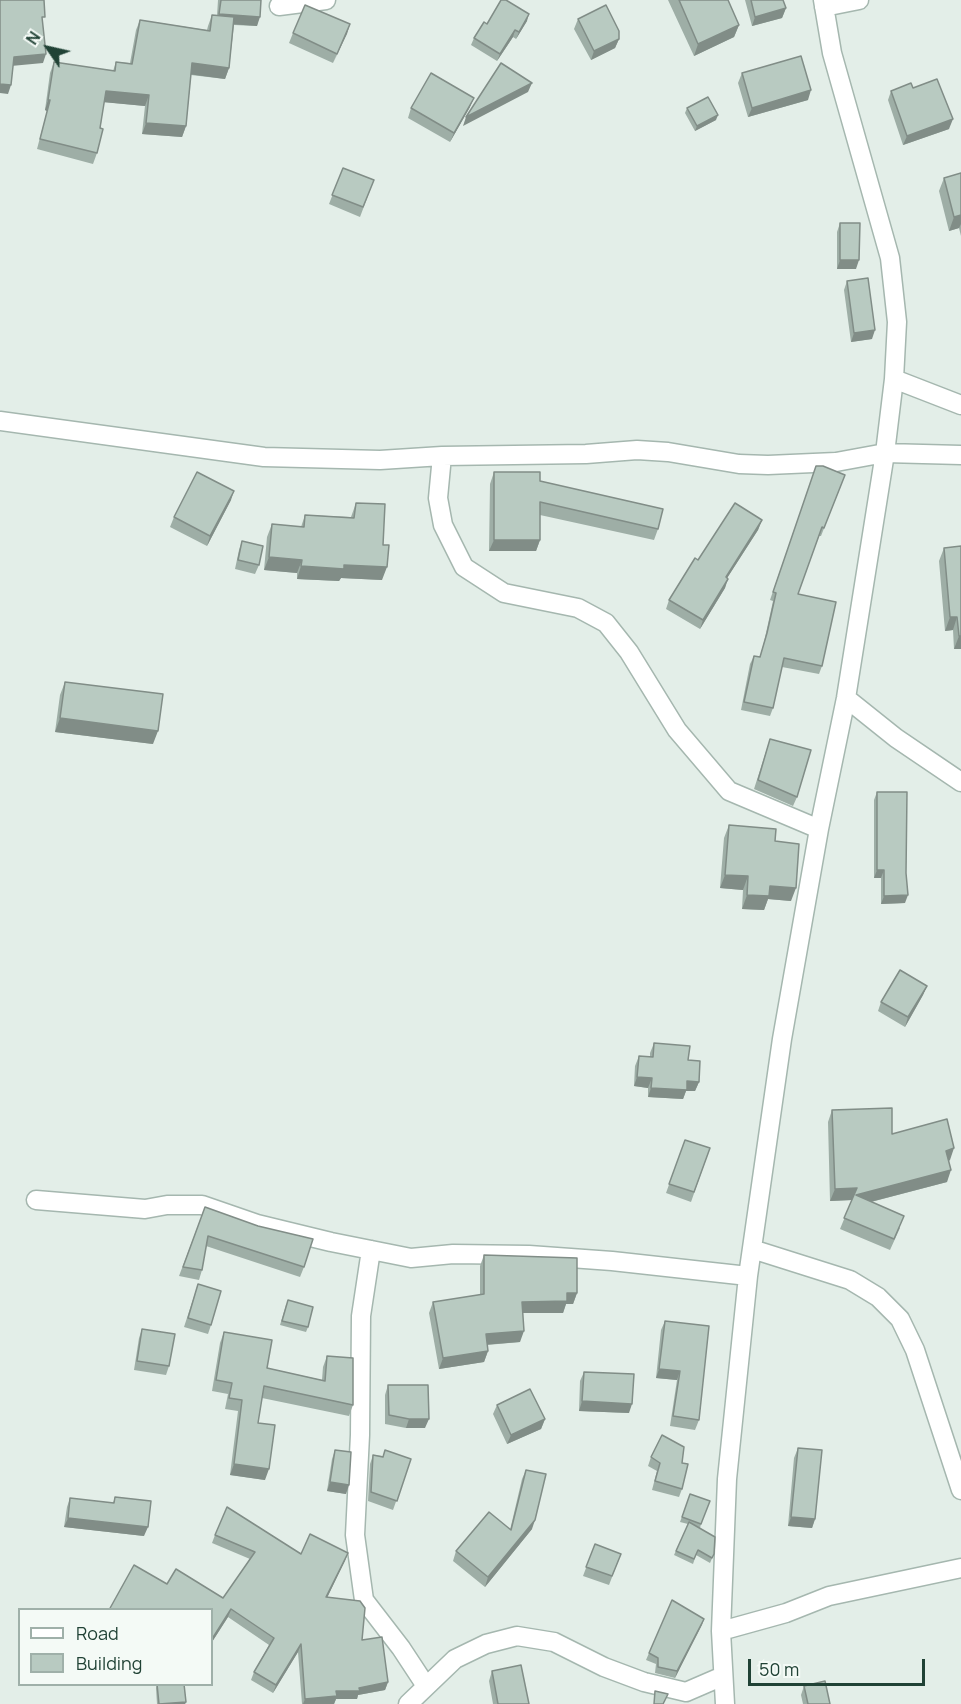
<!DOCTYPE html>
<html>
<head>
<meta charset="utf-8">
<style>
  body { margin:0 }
  #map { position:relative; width:961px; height:1704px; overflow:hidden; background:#e3eee8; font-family:Manrope,sans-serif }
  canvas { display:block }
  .legend { position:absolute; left:18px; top:1608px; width:195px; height:78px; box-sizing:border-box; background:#f4faf6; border:2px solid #9fb0a9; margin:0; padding:8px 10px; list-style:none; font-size:18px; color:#204235 }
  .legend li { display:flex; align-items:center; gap:12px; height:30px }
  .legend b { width:30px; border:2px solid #9fb0a9 }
  .north { position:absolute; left:18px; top:18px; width:60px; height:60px; -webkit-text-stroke:4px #f4faf6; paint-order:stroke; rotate:304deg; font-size:16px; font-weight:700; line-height:24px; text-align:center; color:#204235 }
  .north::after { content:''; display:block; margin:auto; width:21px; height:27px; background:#204235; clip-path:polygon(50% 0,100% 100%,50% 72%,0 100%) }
  .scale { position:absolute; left:748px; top:1659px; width:177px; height:27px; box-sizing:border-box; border:3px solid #204235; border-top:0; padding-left:8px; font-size:18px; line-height:21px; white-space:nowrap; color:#204235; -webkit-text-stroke:4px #f4faf6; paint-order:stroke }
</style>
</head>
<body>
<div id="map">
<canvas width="961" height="1704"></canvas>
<ul class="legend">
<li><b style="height:8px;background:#fff"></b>Road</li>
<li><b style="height:16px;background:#b8cac1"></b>Building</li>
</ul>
<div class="north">N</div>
<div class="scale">50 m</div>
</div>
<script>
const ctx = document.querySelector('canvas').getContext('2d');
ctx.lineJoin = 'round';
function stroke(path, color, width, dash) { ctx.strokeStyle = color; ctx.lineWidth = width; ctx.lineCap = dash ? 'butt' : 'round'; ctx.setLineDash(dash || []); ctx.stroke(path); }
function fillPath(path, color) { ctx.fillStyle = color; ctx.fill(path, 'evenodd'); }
const minor = new Path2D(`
  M279,6L326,0
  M824,7L859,0
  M894,379L961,405
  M0,421L264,457L380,460L442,456L586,454L637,450L668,452L739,464L768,465L836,462L885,453L961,455
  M442,456L438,498L443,525L464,567L504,593L578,608L606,623L629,652L677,730L729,791L819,829
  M846,698L896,738L961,782
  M36,1200L145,1209L167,1205H202L257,1224L331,1242L411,1258L453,1254L529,1255L612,1261L748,1276
  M752,1249L850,1280L878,1297L900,1319L915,1350L961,1490
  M371,1250L361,1316L360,1435L355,1535L364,1600L401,1648L426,1686
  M721,1631L786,1613L829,1596L961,1568
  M408,1704L455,1659L486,1644L517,1636L554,1642L604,1667L644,1682L686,1692L723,1676
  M725,1704L721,1631L727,1479L748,1276L782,1039L819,829L846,698L885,453L894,379L897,322L890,258L832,53L823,0`);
stroke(minor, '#a5b7af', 21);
stroke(minor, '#fff', 18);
fillPath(new Path2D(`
  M218,0H261L257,26L234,25L229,68L225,79L191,75L186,126L182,137L142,134L145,106L104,102L97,153L93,164L37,149L47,111L45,110L50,73L54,62L113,71L116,62L130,63L136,30L140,20L207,30L208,26L212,15L217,16Z
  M668,0H728L739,25L734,37L694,56Z
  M745,0H783L786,8L782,18L752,26Z
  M578,19L619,39L615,48L591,60L574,29Z
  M527,21L516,39L513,37L497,61L471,45L474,38L487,24Z
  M350,24L333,63L289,43L293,33Z
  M742,73L808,100L748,117L738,83Z
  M913,88L949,129L903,145L888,100L891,91Z
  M470,107L450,142L408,118L411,108Z
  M687,108L716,120L695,131L685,113Z
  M343,168L374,180L360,217L329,204Z
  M961,173V236L959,228L949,231L939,191L944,178Z
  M840,223L856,269H837V232Z
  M847,281L872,339L851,342L844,290Z
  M816,466L842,483L821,536H819L798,594L822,666L819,674L782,667L773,708L770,716L741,710L750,664L754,656L760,657L764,642L773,601L770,600Z
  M494,472L540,481L658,529L654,540L540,515V540L536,551H489L490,484Z
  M231,500L207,546L170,527L174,517Z
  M356,503L383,545L382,580L341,578L339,581L297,579V573L264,570L267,537L272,524L301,527L305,515L351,517Z
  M762,520L758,530L727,578L725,588L700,629L666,609L669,600L698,560Z
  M242,541L259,565L255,574L235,569L239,550Z
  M961,546V649H954L953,630L945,631L939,561L944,548Z
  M65,682L153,744L55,732L60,695Z
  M770,739L797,797L793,806L754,789Z
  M877,792L905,903L881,904V878H874V800Z
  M729,825L775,841L791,901L768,899L764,910L742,909L743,890L720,888L724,838Z
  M927,986L923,995L905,1027L878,1011L881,1002Z
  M654,1043L688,1060L699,1082L695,1091H686L683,1099L648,1097V1088L634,1086L635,1066L639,1056L650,1057V1053Z
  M832,1110L892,1134L950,1160L949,1161L947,1182L871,1202L900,1228L890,1250L840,1229L852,1200L830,1201L828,1122Z
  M685,1140L710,1148L691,1202L666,1193Z
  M205,1207L304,1267L300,1277L206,1246L202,1270L199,1280L179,1276Z
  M484,1255L577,1293L573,1304H566L563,1313H522L520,1342L487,1345L488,1351L484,1362L439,1369L429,1313L433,1302L480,1295V1266Z
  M198,1284L211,1325L208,1334L184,1327Z
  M286,1305L308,1327L306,1332L280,1325Z
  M665,1321L699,1420L695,1430L670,1426L677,1380L656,1378L661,1330Z
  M142,1329L169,1366L166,1375L134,1370L139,1338Z
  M224,1332L267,1368L322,1380L323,1367L327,1356L353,1405L349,1416L262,1398L258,1423L265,1480L230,1475L238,1411L225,1409L228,1394L212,1391L220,1343Z
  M584,1372L629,1413L579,1411L580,1381Z
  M388,1385L425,1428H406L385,1424V1395Z
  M497,1405L545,1419L541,1429L507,1444L493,1414Z
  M798,1448L815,1519L812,1528L788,1526L794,1458Z
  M335,1450L346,1494L327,1491L332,1459Z
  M373,1455L411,1459L393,1510L368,1501L370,1464Z
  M651,1457L682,1463V1489L679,1497L652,1490L657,1471L648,1466Z
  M526,1470L532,1529L485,1587L453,1561L456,1551L510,1530L522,1479Z
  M690,1494L701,1524L700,1528L714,1554L710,1563L696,1555L693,1564L674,1555L688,1524L680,1522Z
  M115,1497L144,1536L64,1527L67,1507L70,1498L113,1503Z
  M215,1535L301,1554L348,1553L327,1598L362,1640L388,1682L385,1690L358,1695L357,1699H336L334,1704H302L298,1652L273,1693L251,1680L254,1672L269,1645L228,1617L212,1642V1610L167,1584L223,1598L250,1559L212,1543Z
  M595,1544L621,1554L609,1585L583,1576Z
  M704,1619L675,1678L655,1673L656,1664L646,1660L649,1653Z
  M492,1671L529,1704H493L489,1681Z
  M157,1684H184L186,1702L185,1704H157L156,1688Z
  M804,1686L830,1704H803L801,1695Z`), '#9eaea6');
fillPath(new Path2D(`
  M786,8L782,18L752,26L755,17Z
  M219,14L260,17L257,26L216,23Z
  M529,14L527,21L516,39L519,32Z
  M350,24L347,34L333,63L337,54Z
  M739,25L734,37L694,56L698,44Z
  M515,30L513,37L497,61L500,54Z
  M619,39L615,48L591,60L594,51Z
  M46,54L43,63L11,66L14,57Z
  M192,63L229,68L225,79L188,74Z
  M532,83L528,92L463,126L466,117Z
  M0,84L11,85L8,94L0,93Z
  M811,90L808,100L748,117L752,108Z
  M106,91L149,95L145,106L102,102Z
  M474,98L470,107L450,142L454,133Z
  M48,100H50L47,111L45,110Z
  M718,115L716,120L695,131L697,126Z
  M953,119L949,129L903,145L907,136Z
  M146,123L186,126L182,137L142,134Z
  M961,215V224L959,228L949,231L954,217Z
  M840,260H859L856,269H837Z
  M875,330L872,339L851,342L854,333Z
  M234,491L231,500L207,546L210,536Z
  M762,520L758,530L722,586L726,577Z
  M494,540H540L536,551H489Z
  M269,557L302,560L297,573L264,570Z
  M344,565L387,567L382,580L341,578L339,581L297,579L301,566Z
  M728,579L725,588L700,629L703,620Z
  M950,617H957L953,630L945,631Z
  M959,636H961V649H954Z
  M60,718L158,731L153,744L55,732Z
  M877,870H884L881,878H874Z
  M725,875L748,876L743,890L720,888Z
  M770,886L796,888L791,901L768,899L764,910L742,909L747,895Z
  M908,895L905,903L881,904L884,896Z
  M927,986L923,995L905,1027L908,1017Z
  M637,1077L652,1078L648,1088L634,1086Z
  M687,1081L699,1082L695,1091H686L683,1099L648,1097L651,1088Z
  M954,1148L950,1160L941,1163L946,1151Z
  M951,1170L947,1182L851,1207L856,1195Z
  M857,1188L852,1200L830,1201L835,1189Z
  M567,1293H577L573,1304H566L563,1313H518L522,1302Z
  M524,1331L520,1342L482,1345L486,1334Z
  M488,1351L484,1362L439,1369L443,1358Z
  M659,1369L680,1371L677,1380L656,1378Z
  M582,1401L632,1404L629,1413L579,1411Z
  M409,1419H429L425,1428H406Z
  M545,1419L541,1429L507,1444L511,1435Z
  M234,1464L269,1469L265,1480L230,1475Z
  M330,1482L349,1485L346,1494L327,1491Z
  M791,1517L815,1519L812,1528L788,1526Z
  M68,1518L148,1527L144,1536L64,1527Z
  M535,1520L532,1529L485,1587L488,1577Z
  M348,1553L345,1561L323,1606L326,1597Z
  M231,1609L228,1617L212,1642V1639Z
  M704,1619L702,1625L675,1678L677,1671Z
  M301,1644L298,1652L273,1693L276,1685Z
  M388,1682L385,1690L358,1695L357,1699H336L334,1704H303L305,1699L336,1691Z
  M186,1702L185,1704H159Z`), '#818d87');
const building = new Path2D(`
  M0,0H44L45,17H42L46,54L14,57L11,85L0,84Z
  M221,0H261L260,17L219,14Z
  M501,0H506L529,14L519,32L515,30L500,54L474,38L484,22L487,24Z
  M679,0H728L739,25L698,44Z
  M751,0H783L786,8L755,17Z
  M305,5L350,24L337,54L293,33Z
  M606,5L619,31V39L594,51L578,19Z
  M212,15L234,17L229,68L192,63L186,126L146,123L149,95L106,91L100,128L103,129L97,153L40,139L50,100H48L54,62L115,71L116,62L132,64L140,20L210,31Z
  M801,56L811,90L752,108L742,73Z
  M501,63L532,83L466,117Z
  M431,73L474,98L454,133L411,108Z
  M937,79L953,119L907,136L891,91L911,83L913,88Z
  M708,97L718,115L697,126L687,108Z
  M343,168L374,180L363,207L332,195Z
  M961,173V215L954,217L944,178Z
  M840,223H860L859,260H840Z
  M868,278L875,330L854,333L847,281Z
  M816,466H823L845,475L824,528L822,527L798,594L836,602L822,666L784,658L773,708L744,702L754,656L760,657L767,633L776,593L773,592Z
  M197,472L234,491L210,536L174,517Z
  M494,472H540V481L663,509L658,529L540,502V540H494Z
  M356,503L385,504L383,545H389L387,567L344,565V569L301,566L302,560L269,557L272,524L304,527L305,515L354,518Z
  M735,503L762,520L726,577L728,579L703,620L669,600L695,558L698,560Z
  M242,541L263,546L259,565L238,560Z
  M961,546V636H959L957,617H950L944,548Z
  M65,682L163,694L158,731L60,718Z
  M770,739L811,750L797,797L758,780Z
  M877,792H907L906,873L908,895L884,896V870H877Z
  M729,825L776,829L775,841L799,844L796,888L770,886L769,896L747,895L748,876L725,875Z
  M900,970L927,986L908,1017L881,1002Z
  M654,1043L690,1046L688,1060L700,1061L699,1082L687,1081V1090L651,1088L652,1078L637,1077L639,1056L653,1057Z
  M892,1108V1134L947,1119L954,1148L946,1151L951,1170L856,1195L904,1216L894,1239L844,1218L857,1188L835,1189L832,1110Z
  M685,1140L710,1148L694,1192L669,1184Z
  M205,1207L258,1226L313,1239L304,1267L208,1236L202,1270L183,1267Z
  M484,1255L577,1258V1293H567V1301L522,1302L524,1331L486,1334L488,1351L443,1358L433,1302L484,1294Z
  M198,1284L221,1291L211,1325L188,1318Z
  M288,1300L313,1307L308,1327L282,1321Z
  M665,1321L709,1326L699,1420L673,1416L680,1371L659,1369Z
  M142,1329L175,1334L169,1366L137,1361Z
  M224,1332L272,1340L267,1368L325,1381L327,1356L353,1358V1405L264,1386L258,1423L275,1425L269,1469L234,1464L242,1400L229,1398L232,1383L216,1380Z
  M584,1372L634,1374L632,1404L582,1401Z
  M388,1385H428L429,1419H409L389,1415Z
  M530,1389L545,1419L511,1435L497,1405Z
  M662,1435L684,1447L682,1463L688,1464L682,1489L655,1481L660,1463L651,1457Z
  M798,1448L822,1450L815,1519L791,1517Z
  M335,1450L351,1452L349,1485L330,1482Z
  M385,1450L411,1459L397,1501L371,1492L373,1455L383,1457Z
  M526,1470L546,1474L535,1520L488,1577L456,1551L489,1512L511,1530Z
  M690,1494L710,1501L701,1524L682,1517Z
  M115,1497L151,1501L148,1527L68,1518L70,1498L114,1503Z
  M227,1507L301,1554L310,1534L348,1553L326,1597L360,1601L365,1608L362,1640L382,1637L388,1682L359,1688L360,1691H336L337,1696L305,1699L301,1644L276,1685L254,1672L274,1638L231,1609L212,1639V1610H109L134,1565L167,1584L176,1569L223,1598L255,1552L215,1535Z
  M689,1522L715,1537L714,1554L712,1558L698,1550L694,1559L676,1551Z
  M595,1544L621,1554L612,1576L586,1567Z
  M672,1600L704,1619L677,1671L658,1667V1658L649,1653Z
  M521,1665L529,1704H498L492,1671Z
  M825,1681L830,1704H808L804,1686Z
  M157,1684H184L186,1702L159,1704Z
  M655,1691L668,1694L663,1704H654Z`);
fillPath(building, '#b8cac1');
stroke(building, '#818d87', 1.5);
</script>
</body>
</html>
